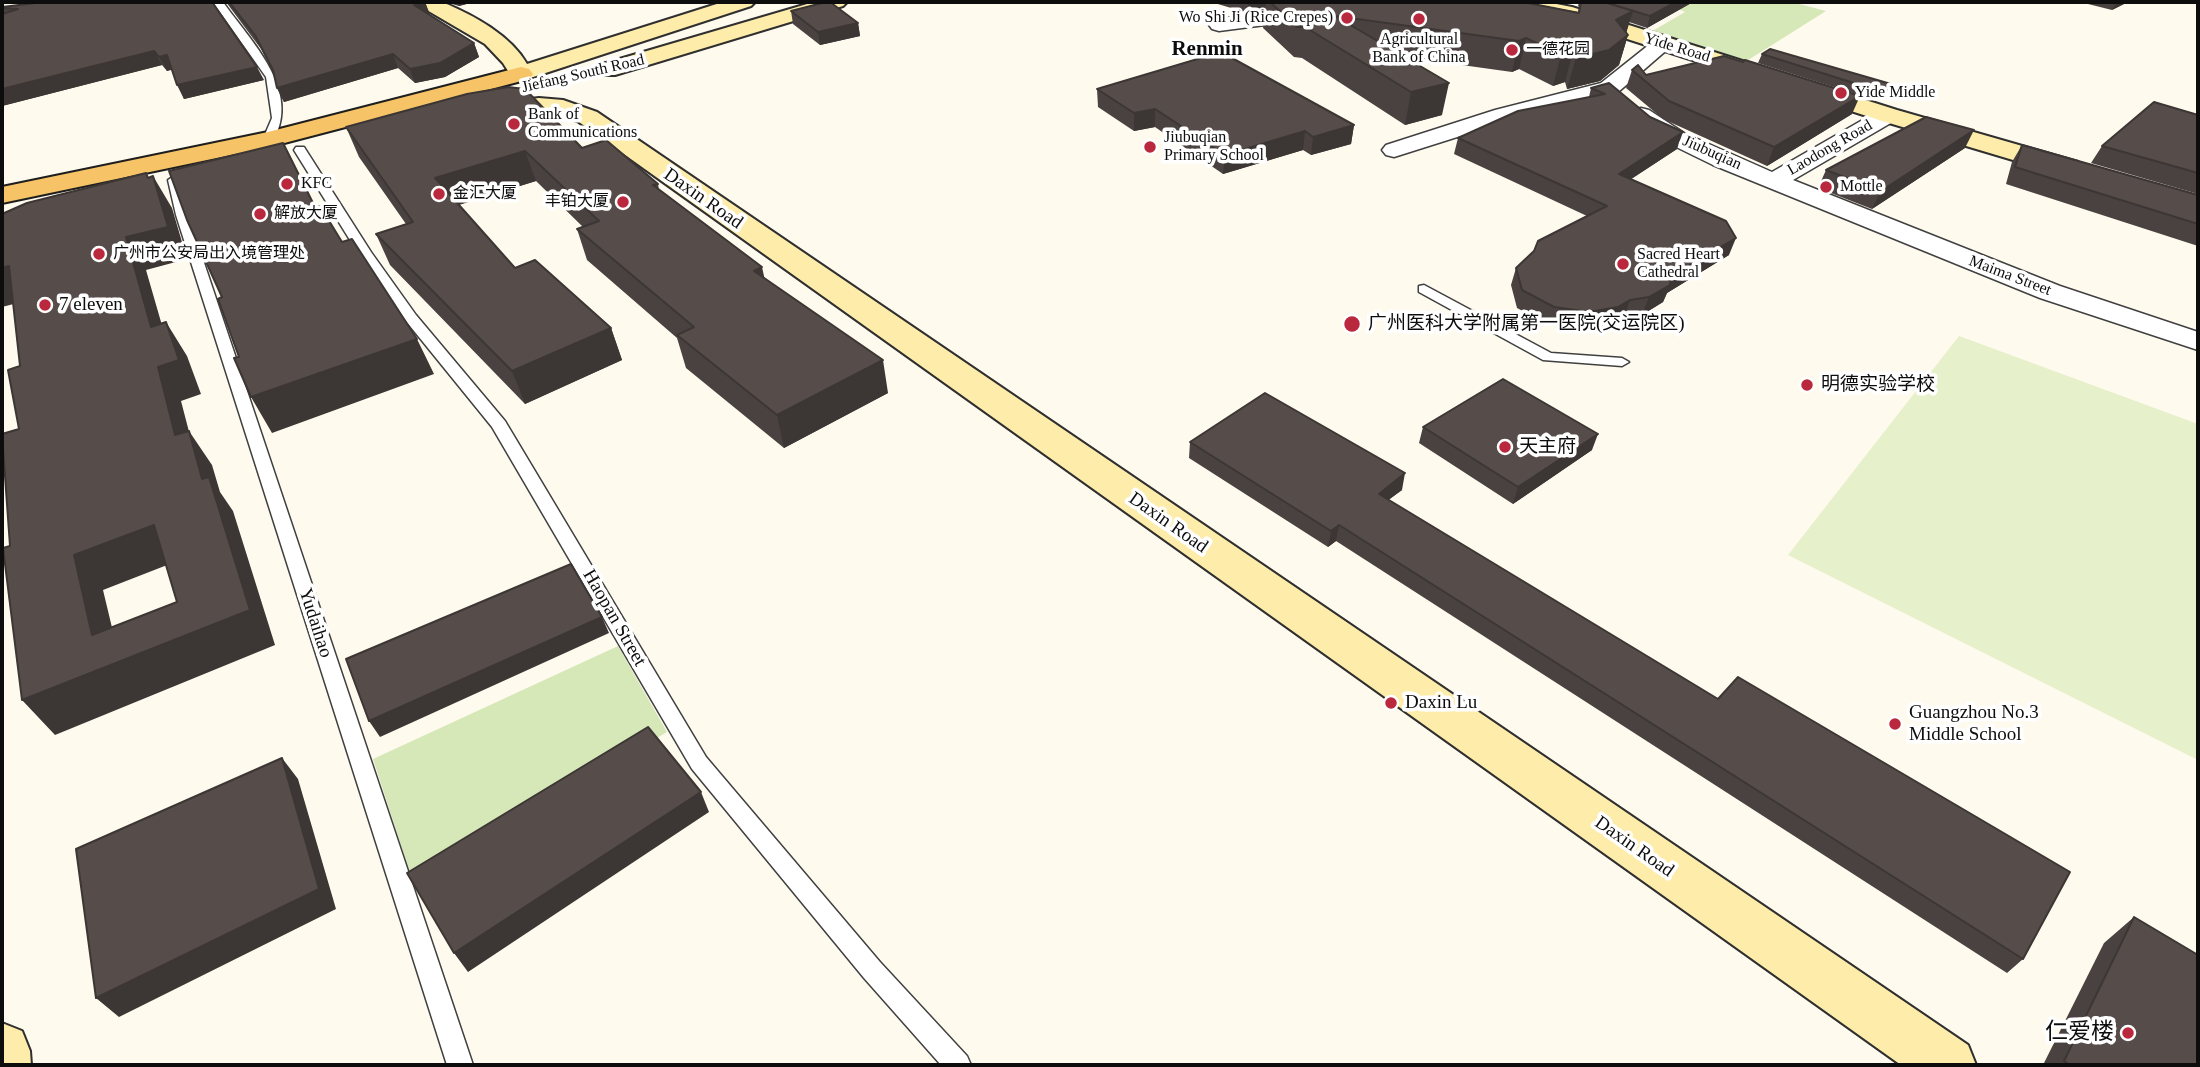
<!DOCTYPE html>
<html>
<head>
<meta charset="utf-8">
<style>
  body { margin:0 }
  #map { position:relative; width:2200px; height:1067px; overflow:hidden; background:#fffaee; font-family:"Times New Roman",serif }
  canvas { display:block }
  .frame { position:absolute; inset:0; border:4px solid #0d0d0d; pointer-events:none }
</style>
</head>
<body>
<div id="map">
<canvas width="2200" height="1067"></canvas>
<div class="frame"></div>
</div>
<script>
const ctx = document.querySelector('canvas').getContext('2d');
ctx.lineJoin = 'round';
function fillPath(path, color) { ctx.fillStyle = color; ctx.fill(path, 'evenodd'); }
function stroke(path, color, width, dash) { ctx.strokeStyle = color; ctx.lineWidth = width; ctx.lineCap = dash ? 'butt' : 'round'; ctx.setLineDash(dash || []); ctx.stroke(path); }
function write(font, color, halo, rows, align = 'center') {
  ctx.font = font + ' "Times New Roman","Noto Sans SC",serif'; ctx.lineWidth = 7; ctx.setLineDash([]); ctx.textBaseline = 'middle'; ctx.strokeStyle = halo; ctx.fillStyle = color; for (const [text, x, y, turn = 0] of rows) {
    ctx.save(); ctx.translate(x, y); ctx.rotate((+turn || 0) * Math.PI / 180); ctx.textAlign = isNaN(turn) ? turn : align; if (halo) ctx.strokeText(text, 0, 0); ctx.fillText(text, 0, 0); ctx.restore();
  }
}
fillPath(new Path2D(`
  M1660,2H1792L1826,11L1745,62L1649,33L1685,12Z
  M618,646L667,732L414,886L373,759Z`), '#d6e8b8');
fillPath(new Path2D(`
  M1959,336L2198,424V760L1788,555Z`), '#e6f0ca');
const lane = new Path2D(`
  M213,2H223C251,42 302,90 273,141L263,139L272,118L266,77Z
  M296,147H304L371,252L416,315L505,421L706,757L880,962L967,1056L971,1065H941L864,978L692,769L492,427L406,321L358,253L294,150Z
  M174,176L180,180L188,215L473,1065H447L176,215L168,180Z
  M1424,285L1551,353L1622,358L1629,362L1622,366L1543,360L1419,292V286Z`);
const street = new Path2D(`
  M1319,2H1348L1345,6L1296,21L1219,31L1212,29L1209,25L1212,21L1219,19L1294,9Z
  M1662,38L1669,40L1672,44L1669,48L1617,93L1511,120L1394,157L1386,155L1382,150L1386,145L1495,110L1601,83L1655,40Z
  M1641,108L1649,110L1684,133L1772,172L1880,110H1896L1899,115L1896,120L1793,180L2060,286L2198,332V350L2040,298L1713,165L1668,143L1633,120L1630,115L1633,110Z`);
const secondary = new Path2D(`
  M416,2C425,2 436,0 444,3C474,15 511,36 527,64L723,2H755L751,6L521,81L513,79L503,63L485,44L420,6Z
  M814,2H847L843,6L615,75H599L595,70L599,65Z
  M1507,2H1546L1572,7L1897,110L2078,162L2082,168L2078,174L2069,176L2060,174L1879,120L1559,17L1511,6Z
  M539,98L563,100L597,112L1968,1045L1976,1065H1901L579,122L559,114L539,112L488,117L479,115L476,110L479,105Z
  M2,1023L22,1031L30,1051L31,1065H2Z`);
const primary = new Path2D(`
  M521,67L529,69L533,74L529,79L269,147L2,203V187L268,132Z`);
stroke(lane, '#404040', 3);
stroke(street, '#404040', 3);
stroke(secondary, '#2f2f2f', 4);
stroke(primary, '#1e1e1e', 4);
fillPath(lane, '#fff');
fillPath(street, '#fff');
fillPath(secondary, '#fdecaa');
fillPath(primary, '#f6c467');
fillPath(new Path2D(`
  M44,2L264,80L184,99L172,69L167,71L162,65L2,106V7Z
  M226,2H425L430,15L474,43L479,57L445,77L415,83L398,68L284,102L277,88L274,73L261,49Z
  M445,2H474L459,6Z
  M1211,2H1523L1578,12L1579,7L1578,6L1579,2H1693L1647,28L1629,22L1626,33L1628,35L1619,65L1600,81L1567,89L1565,82L1553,86L1519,69L1512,72L1404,57L1442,115L1405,125L1302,58L1294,57L1263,28L1265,10L1248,13Z
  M2080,2H2128L2112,10Z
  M791,11L858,23L860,36L820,45L793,24Z
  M1762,54L1887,93L1875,100L1758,63Z
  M1632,70L1646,75L1852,114L1767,166L1663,119L1626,88Z
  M1609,83L1677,149L1631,179L1729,255L1667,293L1663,302L1642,315L1624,317L1611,325L1583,330L1549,325L1517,308L1511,285L1516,268L1587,216L1454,154L1458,138L1589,97L1591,88Z
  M1097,89L1354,125L1351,144L1311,155L1303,150L1223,174L1155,127L1134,131L1098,107Z
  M2198,115V194L2091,163L2102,146Z
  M346,127L582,148L658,184L659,190L764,278L888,393L784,448L686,368L677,338L587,260L577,229L583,227L536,181L459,205L515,268L611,328L622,360L525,404L390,265L376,234L406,224L359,157Z
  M2022,145L2198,195V246L2006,184L2012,162Z
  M1965,148L1872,209L1818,188L1826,170Z
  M1423,427L1592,450L1513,504L1419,443Z
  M1190,442L1402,490L1388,500L2023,959L2007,973L1336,541L1328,547L1189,458Z
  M2134,917L2198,1065H2043L2104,943Z`), '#4a4240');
fillPath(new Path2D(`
  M2,2H18L2,4Z
  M425,2L430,15L414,5Z
  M457,2H474L459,6Z
  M1248,2H1266L1265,10L1248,13Z
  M1676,2H1693L1647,28L1650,16Z
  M2117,2H2128L2112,10Z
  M1633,11L1625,37L1628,35L1619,65L1600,81L1567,89L1576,58L1616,20Z
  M858,23L860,36L820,45L818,32Z
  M1526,38L1519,69L1512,72L1519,41Z
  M474,43L479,57L445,77L415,83L410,69Z
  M154,51L162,65L2,106V89Z
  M1573,51L1565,82L1553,86L1561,55Z
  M393,54L398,68L284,102L277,88Z
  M167,55L175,69L167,71L159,57Z
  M257,67L264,80L184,99L177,85Z
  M1449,83L1442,115L1405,125L1411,92Z
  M1891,84L1887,93L1875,100L1879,91Z
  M1860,96L1852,114L1767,166L1774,147Z
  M1155,109V127L1134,131V113Z
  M1354,125L1351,144L1311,155L1313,137Z
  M1974,130L1965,148L1872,209L1881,191Z
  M1305,131L1303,150L1223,174L1225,155Z
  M1683,132L1677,149L1613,191L1619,174Z
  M525,151L536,181L448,208L435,178Z
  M146,173L159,195L153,176L172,208L187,259L146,270L172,360L151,327L126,237L148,178Z
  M1736,238L1729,255L1667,293L1663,302L1642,315L1649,297L1671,276Z
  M9,266L33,299L2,307V268Z
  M762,267L769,299L754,271Z
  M1630,300L1624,317L1611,325L1583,330L1589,312Z
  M166,322L187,356L201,394L181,401L199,470L175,435L158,367Z
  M611,328L622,360L525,404L512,371Z
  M417,339L434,374L272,433L251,397Z
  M883,360L888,393L784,448L777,415Z
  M189,431L212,465L220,492L233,511L275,645L55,735L22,700L92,635L74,555L154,525L180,560L103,590L120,661L250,610L202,479Z
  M1598,434L1592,450L1513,504L1518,487Z
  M1405,473L1402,490L1375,510L1379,494Z
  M1339,525L1336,541L1328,547L1331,531Z
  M602,617L609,633L380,737L369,721Z
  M282,758L298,779L336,909L119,1017L96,998Z
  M701,792L709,812L468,972L454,953Z`), '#3c3634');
const building = new Path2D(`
  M44,2H212L257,67L177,85L167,55L159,57L154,51L2,89V14L18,9L2,8V7Z
  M229,2H425L414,5L474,43L440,63L410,69L393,54L277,88L273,70L255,35Z
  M826,2H830L858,23L818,32L791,11Z
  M1270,2H1523L1579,13L1581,2H1604L1633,11L1616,20L1628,35L1609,50L1576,58L1573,51L1561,55L1526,38L1519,41L1335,16L1449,83L1411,92L1305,27H1297Z
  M1604,2H1676L1650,16Z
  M1770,49L1891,84L1879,91L1762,54Z
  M1221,52L1354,125L1313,137L1305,131L1225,155L1155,109L1134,113L1097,89Z
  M1724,56L1743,62L1745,60L1860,96L1774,147L1669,101L1632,70L1638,65L1646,75Z
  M1609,83L1650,117L1683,132L1619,174L1726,221L1736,238L1671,276L1670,285L1649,297L1630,300L1618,307L1589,312L1554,307L1522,290L1516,268L1534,251L1538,241L1607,206L1458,138L1518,111L1605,94L1591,88Z
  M508,87L525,89L582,148L606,140L658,184L653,185L762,267L754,271L883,360L777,415L677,335L694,327L577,229L599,221L525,151L435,178L515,268L535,260L611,328L512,371L376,234L413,222L346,127L467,94Z
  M2154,102L2198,115V173L2102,146Z
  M1926,117L1974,130L1881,191L1826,170Z
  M283,143L315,207L320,206L342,242L352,239L417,339L251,397L234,358L239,357L218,299L222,297L187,220L169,171Z
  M2022,145L2198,195V224L2015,167Z
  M146,173L148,178L153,176L168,227L126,237L151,327L166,322L179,360L158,367L175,435L189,431L202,479L209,477L250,610L22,700L3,548L10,546L2,434L19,429L8,370L20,366L9,266L2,268V214L27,203ZM154,525L177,602L92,635L74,555Z
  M1503,379L1598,434L1518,487L1423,427Z
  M1265,393L1405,473L1379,494L1718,699L1738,677L2070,872L2023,959L1339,525L1331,531L1190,442Z
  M571,564L602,617L369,721L346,659Z
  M648,727L701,792L454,953L407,873Z
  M282,758L319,889L96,998L76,849Z
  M2134,917L2198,955V1065H2070L2064,1061Z`);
fillPath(building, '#564d4a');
stroke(building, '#3c3634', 2);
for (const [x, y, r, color] of [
  [1347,18,7,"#ba283e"],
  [1419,19,7,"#ba283e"],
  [1512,50,7,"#ba283e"],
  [1841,93,7,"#ba283e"],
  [514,124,7,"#ba283e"],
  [1150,147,7,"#ba283e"],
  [287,184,7,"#ba283e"],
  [1826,187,7,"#ba283e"],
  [439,194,7,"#ba283e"],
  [623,202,7,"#ba283e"],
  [260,214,7,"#ba283e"],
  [99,254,7,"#ba283e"],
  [1623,264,7,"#ba283e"],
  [45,305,7,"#ba283e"],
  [1352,324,9,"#ba283e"],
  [1807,385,7,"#ba283e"],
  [1505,447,7,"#ba283e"],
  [1391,703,7,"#ba283e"],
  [1895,724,7,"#ba283e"],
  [2128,1033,7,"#ba283e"]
]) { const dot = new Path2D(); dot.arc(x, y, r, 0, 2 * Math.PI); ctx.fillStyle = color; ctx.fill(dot); stroke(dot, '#fff', 2.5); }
write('16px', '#0d0d0d', '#fff', [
  ["Wo Shi Ji (Rice Crepes)",1333,18,"right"],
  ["Agricultural",1419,40,"center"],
  ["Bank of China",1419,58,"center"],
  ["一德花园",1526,50],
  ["Yide Middle",1855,93],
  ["Bank of",528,115],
  ["Communications",528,133],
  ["Jiubuqian",1164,138],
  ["Primary School",1164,156],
  ["KFC",301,184],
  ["Mottle",1840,187],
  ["金汇大厦",453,194],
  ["丰铂大厦",609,202,"right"],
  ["解放大厦",274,214],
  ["广州市公安局出入境管理处",113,254],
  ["Sacred Heart",1637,255],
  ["Cathedral",1637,273]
], 'left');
write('16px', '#0d0d0d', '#fff', [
  ["Yide Road",1677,48,17],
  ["Jiefang South Road",583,74,-13],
  ["Laodong Road",1830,148,-30],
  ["Jiubuqian",1712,153,24],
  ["Maima Street",2010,276,21]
]);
write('19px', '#0d0d0d', '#fff', [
  ["Daxin Road",703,199,35],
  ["Daxin Road",1168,523,35],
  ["Haopan Street",614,618,60],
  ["Yudaihao",315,623,72],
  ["Daxin Road",1634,847,35]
]);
write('19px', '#0d0d0d', '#fff', [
  ["7 eleven",59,305],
  ["广州医科大学附属第一医院(交运院区)",1368,324],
  ["明德实验学校",1821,385],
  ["天主府",1519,447],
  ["Daxin Lu",1405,703],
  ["Guangzhou No.3",1909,713],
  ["Middle School",1909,735]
], 'left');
write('bold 21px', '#0d0d0d', '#fff', [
  ["Renmin",1207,50]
]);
write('23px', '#0d0d0d', '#fff', [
  ["仁爱楼",2114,1033]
], 'right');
</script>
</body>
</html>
